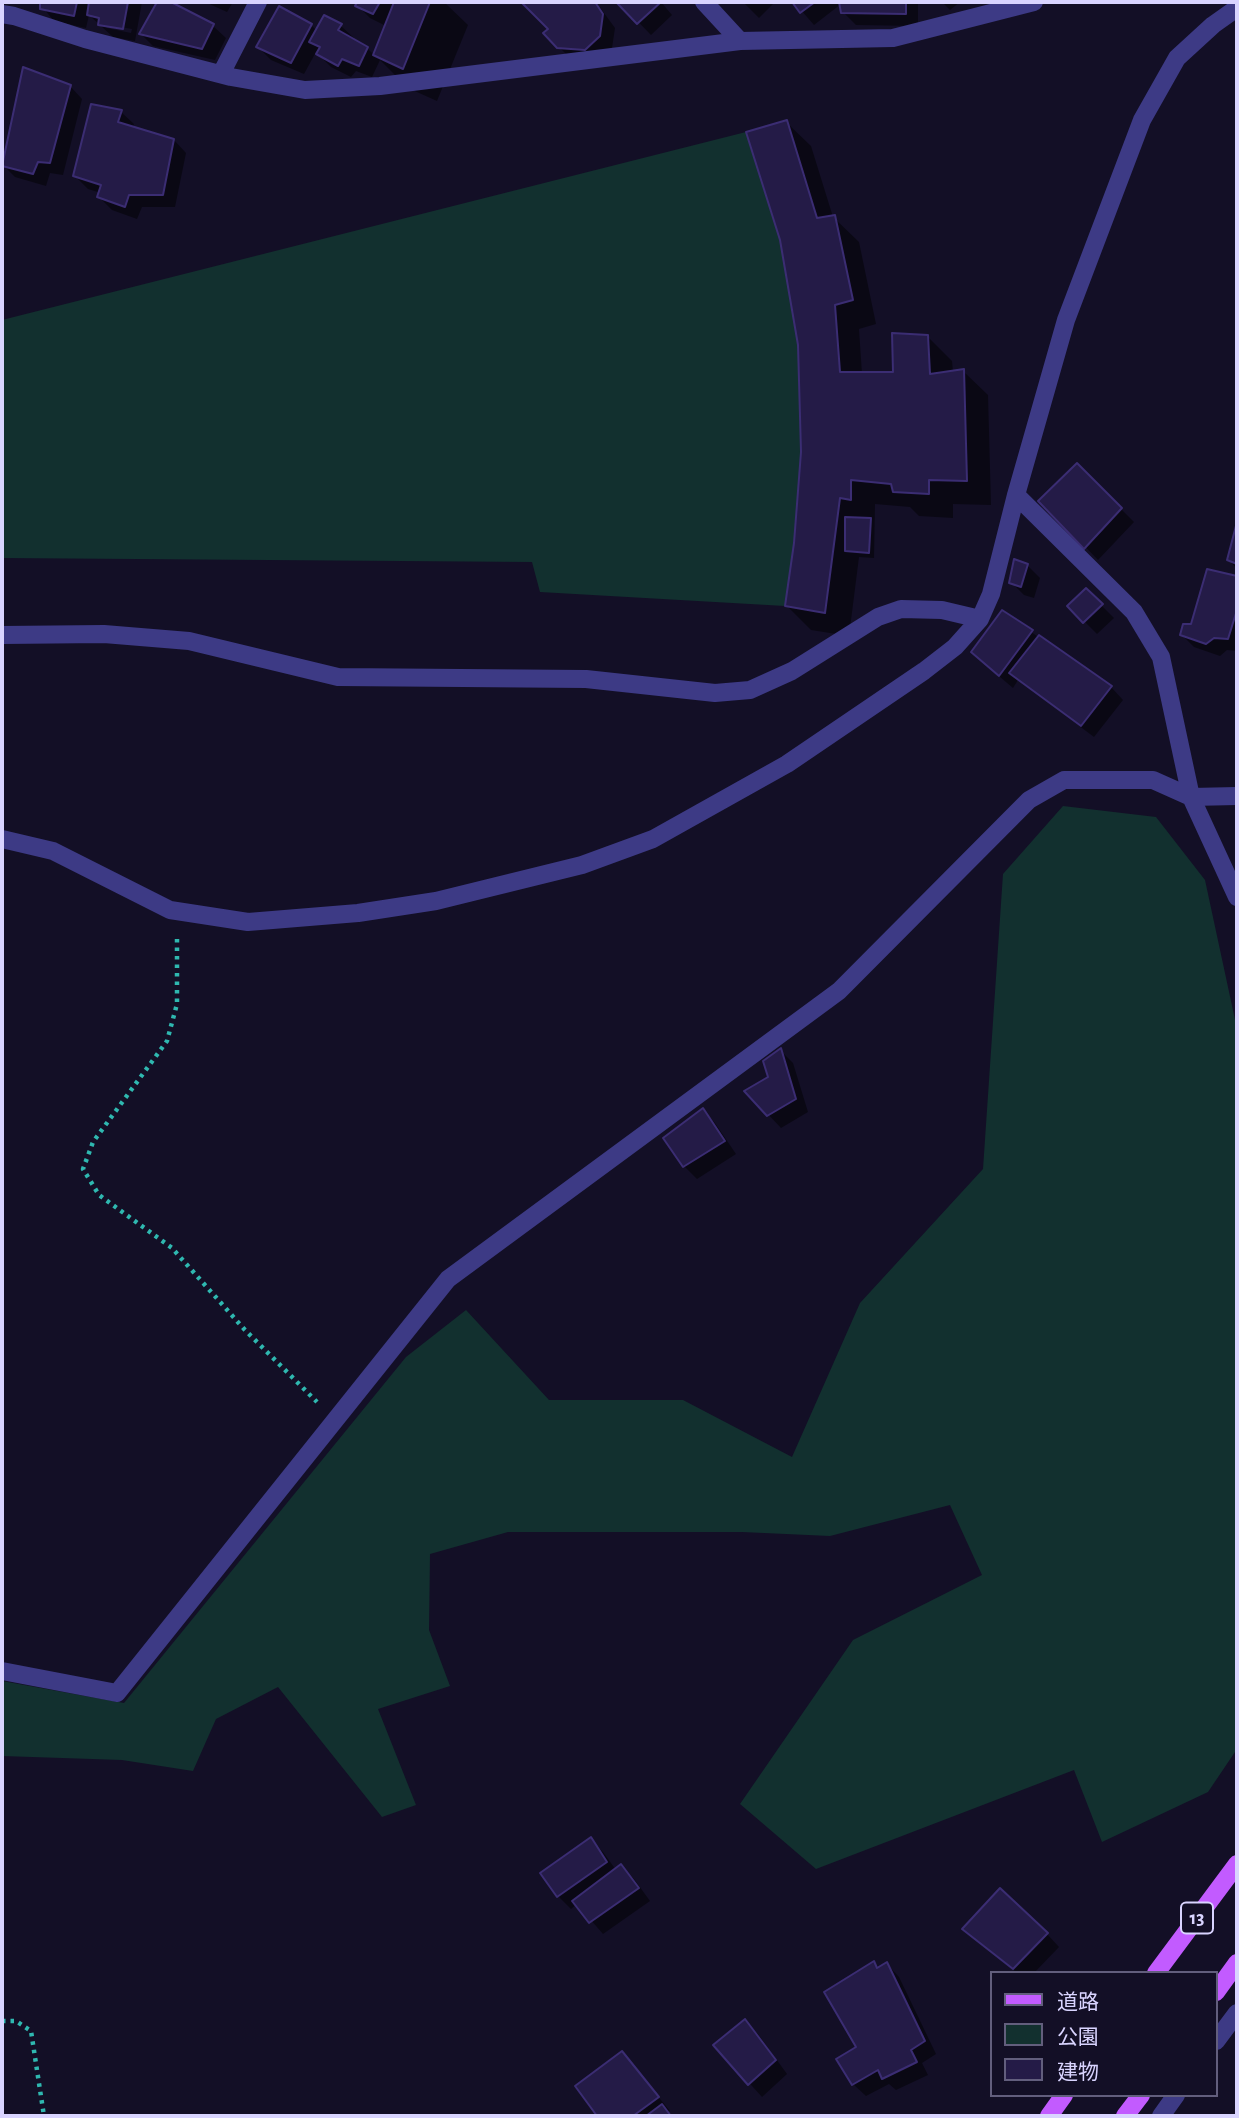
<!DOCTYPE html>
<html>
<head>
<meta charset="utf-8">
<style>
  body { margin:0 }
  #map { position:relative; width:1239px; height:2118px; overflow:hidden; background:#130f26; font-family:"Alegreya Sans","Noto Sans JP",sans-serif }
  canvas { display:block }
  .frame { position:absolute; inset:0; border:4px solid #d9d4ff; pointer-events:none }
  .legend { position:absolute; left:990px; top:1971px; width:228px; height:126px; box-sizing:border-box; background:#130f26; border:2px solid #625e7d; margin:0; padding:9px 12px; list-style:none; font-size:21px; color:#d9d4ff }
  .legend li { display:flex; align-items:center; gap:14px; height:35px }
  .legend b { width:35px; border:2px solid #625e7d }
</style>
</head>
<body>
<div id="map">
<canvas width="1239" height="2118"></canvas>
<div class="frame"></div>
<ul class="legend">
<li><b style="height:9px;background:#c25bff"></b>道路</li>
<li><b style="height:19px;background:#12302f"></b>公園</li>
<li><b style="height:19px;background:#241b47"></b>建物</li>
</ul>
</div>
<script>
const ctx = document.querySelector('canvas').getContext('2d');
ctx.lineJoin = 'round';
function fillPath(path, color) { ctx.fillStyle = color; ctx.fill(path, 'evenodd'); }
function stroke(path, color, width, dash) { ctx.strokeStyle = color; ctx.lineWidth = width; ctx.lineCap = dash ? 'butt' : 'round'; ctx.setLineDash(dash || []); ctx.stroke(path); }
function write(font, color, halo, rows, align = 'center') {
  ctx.font = font + ' "Alegreya Sans",sans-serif'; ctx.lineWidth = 7; ctx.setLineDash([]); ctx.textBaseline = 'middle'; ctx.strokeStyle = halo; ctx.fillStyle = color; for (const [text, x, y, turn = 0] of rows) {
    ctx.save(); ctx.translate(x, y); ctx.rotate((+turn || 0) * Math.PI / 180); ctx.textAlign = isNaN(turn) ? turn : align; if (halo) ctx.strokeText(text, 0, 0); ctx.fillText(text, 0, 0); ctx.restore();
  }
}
fillPath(new Path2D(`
  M746,132L780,240L798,345L801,452L794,543L785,606L540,592L532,562L2,558V320Z
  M1063,806L1156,817L1205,880L1237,1029V1749L1208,1792L1102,1842L1074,1770L816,1869L740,1804L853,1640L982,1575L950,1505L830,1536L742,1532H508L430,1554L429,1630L450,1686L378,1709L416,1805L382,1817L278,1687L216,1719L193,1771L122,1760L2,1756V1681L124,1703L406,1357L466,1310L549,1400H683L792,1457L860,1303L983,1169L1003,874Z`), '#12302f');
fillPath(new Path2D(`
  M38,2H142L135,41L113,37L89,15L86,28L54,21ZM103,24L132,29L131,33L107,28Z
  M159,2H167L213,26L226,38L215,60L153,46L141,34Z
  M205,2H233L227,12Z
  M357,2H444L468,25L437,101L408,88L380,60L372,77L356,71L351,77L331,67L316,52L304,74L271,60L258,47L279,8L311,25L317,31L325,18L341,26L354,38L352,40L367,48L374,55L386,26L370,18L357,5Z
  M524,2H596L615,28L612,48L572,60L545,33L550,30Z
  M619,2H661L672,15L651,35Z
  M743,2H775L759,18Z
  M794,2H918V26L856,25L843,12L841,4L814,25Z
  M942,2H960L950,10Z
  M70,86L82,99L63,175L50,173L46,186L15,177L3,165Z
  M92,106L121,112L134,124L133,128L174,140L186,153L175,207H142L137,219L112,210L99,197L101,193L88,189L75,176Z
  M786,122L811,146L833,217L859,242L876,324L859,329L862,374H894L928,337L952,361L953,372L963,371L988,395L991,505L953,504V518L919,516L910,507L875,504L874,558L859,557L849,636L811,630L787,606L796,543L803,452L800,345Z
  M1077,465L1134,522L1098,560L1041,501Z
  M1237,529V569L1229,560Z
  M1027,565L1040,578L1034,598L1024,595L1011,582Z
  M1208,571L1237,578V651L1227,650L1220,656L1194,647L1182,635L1192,626Z
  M1086,590L1114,618L1097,634L1069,606Z
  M1002,612L1111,687L1123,700L1094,737L1018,680L1013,688L986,665Z
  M780,1050L793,1063L808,1112L781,1128L747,1092L770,1078Z
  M703,1110L715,1123L736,1154L697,1179L684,1166Z
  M590,1839L603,1852L616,1870L621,1866L634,1879L650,1901L603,1934L577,1904L571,1909L558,1896Z
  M965,1929L1047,1934L1059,1947L1034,1973H1017Z
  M874,1963L880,1968L887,1964L899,1977L936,2054L922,2063L928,2075L896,2090L889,2084L866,2096L853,2084Z
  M745,2021L758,2034L787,2074L762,2097L715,2045Z
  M622,2053L670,2111L668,2112L672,2116H599L577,2087Z`), '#0007');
const building = new Path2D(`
  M40,2H77L74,16L40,9Z
  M89,2H128L123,29L98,25L99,18L87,15Z
  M157,2H171L214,24L202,49L139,34Z
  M357,2H380L373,14L355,6Z
  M394,2H430L403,69L373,55Z
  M521,2H595L603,14L600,36L585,50L557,48L543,33L548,29Z
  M616,2H661L637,24Z
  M792,2H815L800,13Z
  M839,2H906V14L841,13Z
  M279,6L312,24L291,63L256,47Z
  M324,15L342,24L338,30L368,47L359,66L342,59L338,66L316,54L320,47L309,42Z
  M23,67L71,85L50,163L38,162L33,174L2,166Z
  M91,104L122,110L118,122L174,139L163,195H129L125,207L97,197L101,185L73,176Z
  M787,120L817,218L835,215L853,300L835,305L840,372H893L892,333L928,335L930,374L964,369L967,481L929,480V494L893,492L891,484L851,480V500L840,498L825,613L785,606L794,543L801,452L798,345L780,240L746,132Z
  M1077,463L1122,508L1084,549L1038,501Z
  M845,517L871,518L869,553L845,551Z
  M1237,522V564L1227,560Z
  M1014,559L1028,564L1021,587L1009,583Z
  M1207,569L1237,576V610L1228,639L1214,638L1206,644L1180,635L1183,624H1191Z
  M1086,588L1103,604L1083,623L1067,606Z
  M1002,610L1033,630L999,676L971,652Z
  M1039,635L1112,686L1081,726L1009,673Z
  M781,1048L796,1099L767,1116L744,1091L768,1077L763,1061Z
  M703,1108L725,1141L683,1167L663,1138Z
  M591,1837L607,1862L557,1897L540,1873Z
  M621,1864L639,1888L589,1923L572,1901Z
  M1000,1888L1048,1933L1013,1969L962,1929Z
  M874,1961L877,1968L887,1962L925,2041L911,2050L917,2062L882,2079L878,2070L852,2085L836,2059L856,2047L824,1992Z
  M745,2019L776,2060L748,2085L713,2045Z
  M622,2051L659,2097L633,2116H597L575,2086Z
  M662,2104L671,2116H646Z`);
fillPath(building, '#241b47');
stroke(building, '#3b2d73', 2);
stroke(new Path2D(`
  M177,939V1004L167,1041L93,1142L83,1169L99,1195L172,1248L245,1330L317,1402
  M2,2021H16L31,2031L44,2116`), '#2fb8b0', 4.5, [3.5, 5]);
stroke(new Path2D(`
  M704,2L740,41
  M2,14L14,16L85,39L231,77L305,90L380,86L740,41L893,38L1034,2
  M221,74L258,2
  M1016,495L1134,612L1161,657L1191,797L1237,897
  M2,635L104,634L189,641L338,677L586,679L715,693L750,690L792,671L878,617L901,609L942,610L980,619
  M2,839L53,851L170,910L248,922L358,913L436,901L582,865L653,839L787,764L924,671L955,647L980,619L991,594L1016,495L1066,320L1142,120L1177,58L1213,25L1237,8
  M2,1671L117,1693L448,1279L839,991L1029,800L1064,780H1153L1191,797L1237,796
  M1216,2041L1237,2013
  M1161,2116L1176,2095`), '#3d3a85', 18);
stroke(new Path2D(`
  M1156,1973L1237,1864
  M1216,1992L1237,1963
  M1049,2116L1064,2095
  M1125,2116L1141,2095`), '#c25bff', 18);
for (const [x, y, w] of [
  [1197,1918,32]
]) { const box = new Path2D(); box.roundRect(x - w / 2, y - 15.5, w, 31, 5); ctx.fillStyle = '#130f26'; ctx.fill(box); stroke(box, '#d9d4ff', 2); }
write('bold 19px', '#d9d4ff', null, [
  ["13",1197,1918]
]);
</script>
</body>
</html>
